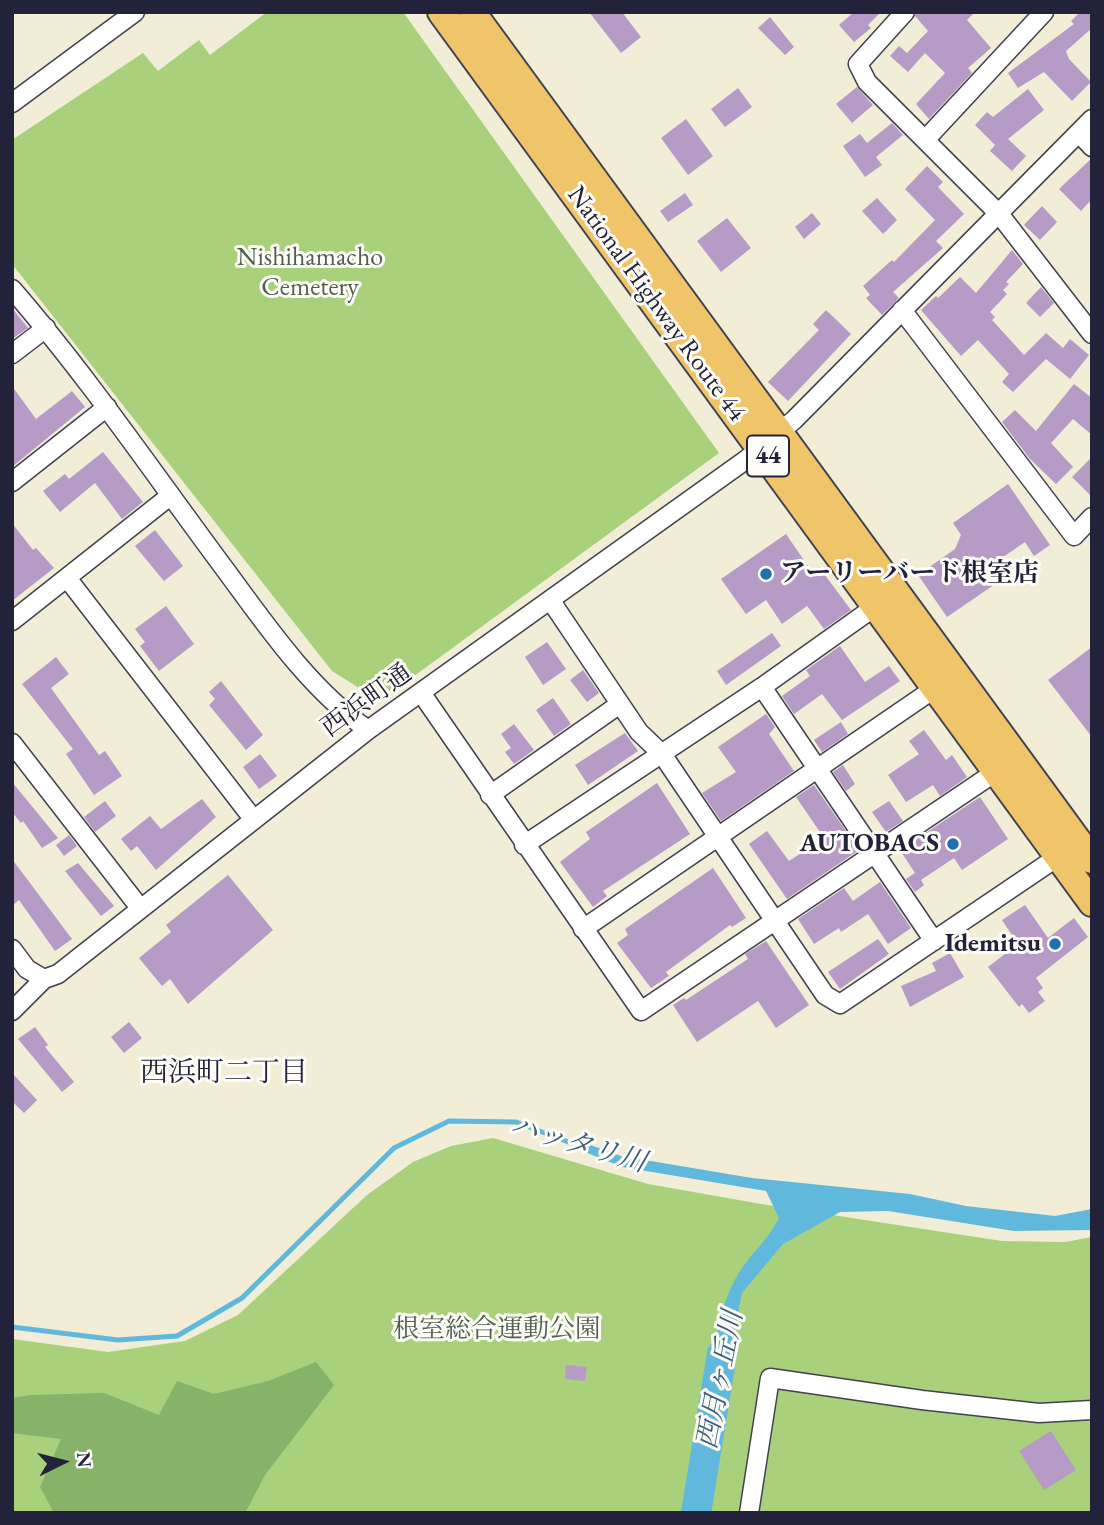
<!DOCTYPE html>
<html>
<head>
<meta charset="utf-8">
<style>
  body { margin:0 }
  #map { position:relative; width:1104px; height:1525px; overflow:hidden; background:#f1edd7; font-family:"EB Garamond",serif }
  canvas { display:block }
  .frame { position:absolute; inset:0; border:14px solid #22223b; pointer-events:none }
  .north { position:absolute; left:28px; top:1427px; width:70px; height:70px; -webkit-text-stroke:5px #fdfcf7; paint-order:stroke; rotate:84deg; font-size:19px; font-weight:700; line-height:28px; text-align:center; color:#22223b }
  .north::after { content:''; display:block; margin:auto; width:24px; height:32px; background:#22223b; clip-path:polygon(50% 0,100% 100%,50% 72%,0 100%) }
</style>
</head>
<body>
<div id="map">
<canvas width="1104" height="1525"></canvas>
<div class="frame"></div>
<div class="north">N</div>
</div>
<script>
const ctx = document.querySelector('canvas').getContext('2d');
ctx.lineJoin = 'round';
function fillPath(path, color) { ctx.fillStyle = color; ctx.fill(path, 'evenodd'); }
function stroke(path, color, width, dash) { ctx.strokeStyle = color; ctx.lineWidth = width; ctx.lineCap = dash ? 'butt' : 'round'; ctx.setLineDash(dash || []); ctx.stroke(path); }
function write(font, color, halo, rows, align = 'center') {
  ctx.font = font + ' "EB Garamond","Noto Serif JP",serif'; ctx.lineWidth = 6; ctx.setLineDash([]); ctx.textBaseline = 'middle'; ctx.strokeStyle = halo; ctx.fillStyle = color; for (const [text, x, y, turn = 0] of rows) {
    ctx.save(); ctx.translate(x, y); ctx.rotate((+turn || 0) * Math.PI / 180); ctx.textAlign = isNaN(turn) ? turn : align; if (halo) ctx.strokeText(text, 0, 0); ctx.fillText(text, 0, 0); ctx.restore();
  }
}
fillPath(new Path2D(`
  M267,12H403L719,453L380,701L332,671L12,264V140L143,53L158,71L199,40L210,55Z
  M493,1138L648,1184L767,1205L1002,1241L1065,1242L1092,1237V1513H12V1339L108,1352L185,1341L238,1315L367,1195L413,1162L451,1146Z`), '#a9d07a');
fillPath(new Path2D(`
  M316,1362L334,1385L265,1475L245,1513H54L40,1487L61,1439L12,1433V1398L31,1395L104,1393L159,1415L177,1381L214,1394L268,1381Z`), '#86b26a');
fillPath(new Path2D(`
  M579,1141L621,1156L752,1178L910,1194L966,1206L1055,1216L1092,1209V1230L1014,1231L888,1211L840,1212L783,1244L742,1293L718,1404C709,1364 717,1307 740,1271C752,1253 769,1238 779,1218L766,1191L622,1167L575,1148Z`), '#60b9dd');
stroke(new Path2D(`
  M12,1327L118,1340L177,1336L242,1298L394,1148L449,1121L516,1122L571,1143`), '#60b9dd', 5);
stroke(new Path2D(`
  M696,1513L722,1354`), '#60b9dd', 30);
fillPath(new Path2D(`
  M589,12H622L641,37L621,53Z
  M854,12H881L868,25L871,28L854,42L839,25Z
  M916,12H975L967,20L991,48L968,68L972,73L929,119L916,104L945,73L925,53L908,72L890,56L899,46L907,53L928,31L915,16Z
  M1080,12H1088L1092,16V28L1066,51L1069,59L1091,82L1072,101L1044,72L1018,88L1008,73L1074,24L1071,21Z
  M770,17L794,47L785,55L758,28Z
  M857,87L873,105L852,123L836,104Z
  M738,88L752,107L725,127L711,109Z
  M1028,89L1044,110L1008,139L1026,156L1012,171L990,151L995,145L975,125L987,112L993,117Z
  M686,119L713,156L688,175L661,138Z
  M892,123L903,135L876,157L882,165L865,177L843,146L860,134L867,143Z
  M1092,158V199L1081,211L1059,189Z
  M927,166L943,182L938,187L964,214L936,241L943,248L893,292L899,298L882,315L866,298L870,295L863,286L892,260L894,262L935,220L905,189Z
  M685,193L693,205L668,222L660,211Z
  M877,198L897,220L883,234L862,211Z
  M1042,206L1057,222L1040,240L1024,225Z
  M812,213L821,224L804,239L795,227Z
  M727,218L751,248L721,272L697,241Z
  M1012,250L1023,264L1006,282L1009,284L1003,290L1007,294L990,312L995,317L992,320L1024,355L1046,333L1063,348L1070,339L1089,355L1070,379L1046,359L1013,392L1002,382L1009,374L978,340L961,356L921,310L936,296L938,298L960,277L976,293Z
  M1041,287L1054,303L1040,317L1026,303Z
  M12,308L28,328L12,339Z
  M826,310L851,334L788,401L768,382L819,330L813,324Z
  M1074,384L1092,398V435L1073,419L1051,443L1073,467L1056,484L1030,459L1002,422L1015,410L1036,431Z
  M12,386L36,419L72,391L85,407L12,467Z
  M103,452L143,502L122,519L95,483L60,512L43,491L65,474L69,479Z
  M1092,457V497L1072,477Z
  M1008,484L1050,545L1034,556L1025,542L996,562L1007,576L947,617L918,575L955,549L961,535L953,523Z
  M12,523L33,550L36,548L54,568L12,601Z
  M155,530L183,566L164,581L135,546Z
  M786,534L812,572L819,567L851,610L824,629L807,606L782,624L766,600L746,614L721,579Z
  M166,606L194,644L159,671L140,646L145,642L135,629Z
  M772,633L781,646L726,685L717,671Z
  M547,642L566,669L543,685L525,657Z
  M840,646L865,682L889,666L900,681L842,720L822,694L794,714L782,696L810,676L806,670Z
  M1092,647V737L1048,680Z
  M56,657L69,674L51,688L99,755L105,751L122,776L94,795L66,754L73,749L22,684Z
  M583,670L599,693L587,702L570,680Z
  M221,681L263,735L246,750L209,705L215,699L209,692Z
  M553,698L571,724L554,736L536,710Z
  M766,714L775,727L769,734L794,771L721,821L702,793L736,772L718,747Z
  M841,722L848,734L822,752L814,740Z
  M514,724L534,750L514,764L505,752L511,748L501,734Z
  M924,730L946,760L952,755L967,777L940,796L933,785L906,802L888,775L919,754L909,741Z
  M625,733L638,751L588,785L575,765Z
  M260,754L277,776L259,789L243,767Z
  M843,765L855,784L846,791L833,772Z
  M12,782L58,838L42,848L23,821L21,823L12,812Z
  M657,783L690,834L603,891L607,896L593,907L560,862L590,839L586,832Z
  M814,785L859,850L787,899L749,844L767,831L789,861L824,838L796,797Z
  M980,797L1008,839L962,870L954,858L921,880L924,885L915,892L906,879L915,873L900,850Z
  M202,799L216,817L156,870L137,846L131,851L121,839L150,816L161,829Z
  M105,801L116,816L95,832L84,817Z
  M889,801L903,821L886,832L872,812Z
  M69,835L77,846L64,856L56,845Z
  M12,859L72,939L55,951L19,900L12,906Z
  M78,863L114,906L101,916L65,871Z
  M713,868L746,918L732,927L730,925L666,972L669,976L651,988L617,943L628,935L625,929Z
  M228,875L273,930L188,1004L170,979L162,986L139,958L171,932L166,925Z
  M880,882L911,928L888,944L868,914L841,932L839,928L814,944L798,919L844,888L853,901Z
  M1025,905L1048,938L1074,918L1088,937L1036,978L1043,988L1038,992L1045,1001L1029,1013L1022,1004L1019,1007L988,967L1018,944L1002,920Z
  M878,939L889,954L840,989L828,972Z
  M766,941L809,1005L776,1028L758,1001L697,1042L673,1005L684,998L686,1000L748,959L745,954Z
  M950,953L964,977L910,1007L901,986L936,971L932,963Z
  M129,1022L142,1038L124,1053L111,1037Z
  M35,1027L48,1045L45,1047L74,1082L62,1092L18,1039Z
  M12,1073L37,1100L24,1113L12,1101Z
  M566,1365L587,1367L585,1381L565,1379Z
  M1051,1431L1076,1470L1044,1490L1019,1451Z`), '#b59bc6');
const minor = new Path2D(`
  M905,12L858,64L867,82L1000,215L1092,334
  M12,103L135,12
  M1079,133L1092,147
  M925,140L1044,12
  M12,289C90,379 156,477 227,572C268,628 311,690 368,730
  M902,310L1074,536L1092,517
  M12,354L46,328
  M12,482L107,407
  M67,578L254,820
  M551,601L639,732L662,754L825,995L840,1004L1065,852
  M12,621L170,496
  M762,687L934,941
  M422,694L641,1011L997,771
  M12,743L140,908
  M490,795L620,704
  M524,845L762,687L876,606
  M583,929L944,682
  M12,949L27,969L44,979L58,974L368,730L747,459L794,420L1092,119
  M12,1011L44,979
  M749,1513L770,1378L922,1400L1039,1413L1092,1410`);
const highway = new Path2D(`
  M441,12L1092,903
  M472,12L1092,860`);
stroke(minor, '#414052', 21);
stroke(highway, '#414052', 30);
stroke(minor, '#fff', 18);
stroke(highway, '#f0c469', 26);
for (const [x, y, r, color] of [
  [766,574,7,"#1f6fb2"],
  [953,844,7,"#1f6fb2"],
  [1055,944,7,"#1f6fb2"]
]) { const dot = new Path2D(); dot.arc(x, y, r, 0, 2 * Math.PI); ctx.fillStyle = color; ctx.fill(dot); stroke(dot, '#fdfcf7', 2.5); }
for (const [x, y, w] of [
  [768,456,42]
]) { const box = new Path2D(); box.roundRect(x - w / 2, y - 20.5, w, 41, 5); ctx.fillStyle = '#fdfcf7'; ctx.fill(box); stroke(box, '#22223b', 2); }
write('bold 24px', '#22223b', null, [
  ["44",768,456]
]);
write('26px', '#515f51', '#fdfcf7', [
  ["Nishihamacho",310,258],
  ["Cemetery",310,288],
  ["根室総合運動公園",497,1330]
]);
write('26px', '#22223b', '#fdfcf7', [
  ["National Highway Route 44",656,304,54],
  ["西浜町通",367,701,-36]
]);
write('bold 26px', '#22223b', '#fdfcf7', [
  ["アーリーバード根室店",780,574,"left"],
  ["AUTOBACS",939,844],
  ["Idemitsu",1041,944]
], 'right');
write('28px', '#22223b', '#fdfcf7', [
  ["西浜町二丁目",224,1073]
]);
write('italic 28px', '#3b5e7c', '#fdfcf7', [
  ["ハッタリ川",578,1145,16],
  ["西月ヶ丘川",721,1380,-79]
]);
</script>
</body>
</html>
